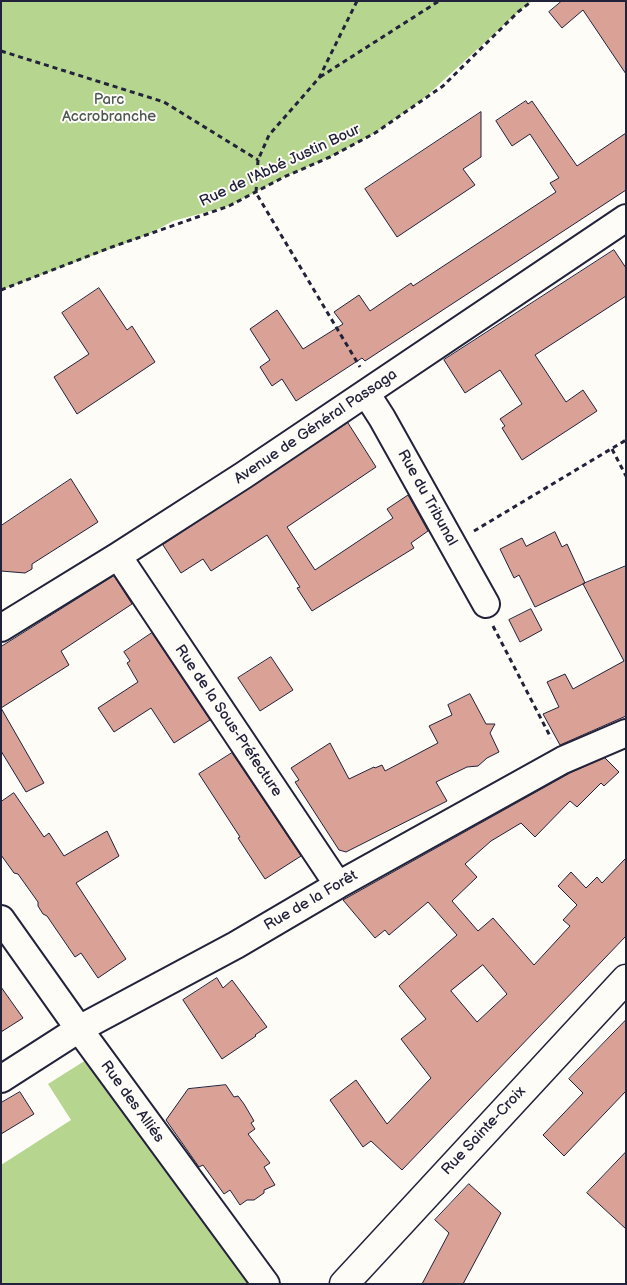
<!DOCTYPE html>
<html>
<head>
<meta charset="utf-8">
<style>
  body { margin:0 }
  #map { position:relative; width:627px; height:1285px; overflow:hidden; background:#fdfcf7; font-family:"Balsamiq Sans",sans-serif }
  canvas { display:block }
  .frame { position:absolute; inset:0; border:2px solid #22223b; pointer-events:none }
</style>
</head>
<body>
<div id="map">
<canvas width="627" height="1285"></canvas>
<div class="frame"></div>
</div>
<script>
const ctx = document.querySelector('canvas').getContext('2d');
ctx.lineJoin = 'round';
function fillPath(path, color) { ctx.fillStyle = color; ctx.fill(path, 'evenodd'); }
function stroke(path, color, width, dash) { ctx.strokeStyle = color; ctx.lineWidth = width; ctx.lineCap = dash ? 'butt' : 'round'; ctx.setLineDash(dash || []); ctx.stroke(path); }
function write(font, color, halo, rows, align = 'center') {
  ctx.font = font + ' "Balsamiq Sans",sans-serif'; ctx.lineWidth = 4; ctx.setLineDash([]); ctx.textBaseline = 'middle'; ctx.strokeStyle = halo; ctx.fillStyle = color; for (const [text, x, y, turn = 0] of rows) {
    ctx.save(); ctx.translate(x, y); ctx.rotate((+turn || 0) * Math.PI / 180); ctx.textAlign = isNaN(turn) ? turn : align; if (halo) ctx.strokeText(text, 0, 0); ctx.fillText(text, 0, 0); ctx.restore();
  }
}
fillPath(new Path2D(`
  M1,1H532L518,12L423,99L375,133L330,157L284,177L229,206L173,221L147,235L1,290Z
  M86,1060L249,1284H1V1165L71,1120L48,1084Z`), '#b6d68f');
const building = new Path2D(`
  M562,1H626V74L583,10L562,28L549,12Z
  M526,101L528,104L532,101L577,166L626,133V190L365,361L362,358L296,401L282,379L272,386L260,367L270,360L250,329L277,310L303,349L343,324L334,312L359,295L370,311L411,283L413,286L556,192L550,183L559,178L530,134L512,146L496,121Z
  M481,112V157L463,169L475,185L397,237L365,189Z
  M614,250L626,268V296L535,355L566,402L583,390L597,411L522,460L502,428L505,426L500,419L522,404L500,370L465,393L444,360Z
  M99,288L127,330L132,326L155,362L77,414L54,377L89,354L62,313Z
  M348,423L376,467L287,527L315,570L393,518L387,509L408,495L428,531L411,543L414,548L312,611L297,588L300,587L267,535L211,571L203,559L181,573L163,545Z
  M71,479L98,522L32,564V569L25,573L1,571V526Z
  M555,532L562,547L567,544L585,583L535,607L519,575L514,578L500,549L522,538L526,546Z
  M626,566V716L560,745L543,714L559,707L547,682L565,674L573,689L624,661L583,584Z
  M114,576L132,604L61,651L69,665L1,708L44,783L26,792L1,751V647Z
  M531,609L542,630L520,642L509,620Z
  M152,633L210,720L174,743L151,708L114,732L98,708L138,682L127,663L130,661L124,652Z
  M271,657L293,690L260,711L238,678Z
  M470,694L486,724H495L490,733L499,752L487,758L478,766L467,767L436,782L447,801L346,852L339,850L295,782L299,780L291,768L330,743L349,779L374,767L375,768L382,765L385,771L438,743L429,726L452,715L448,705Z
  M232,753L301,856L265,879L238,838L240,837L199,774Z
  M605,758L619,772L604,786L601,783L577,807L570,801L535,837L521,823L491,841L465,864L477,877L452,901L478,931L493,918L534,965L570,926L563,920L577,905L558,886L571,872L586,888L597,877L602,883L626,858V936L402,1170L371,1141L363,1147L330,1100L356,1080L387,1124L431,1078L401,1039L426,1019L399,986L457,935L428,902L389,935L385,930L375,938L343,900L570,773ZM483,965L507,994L477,1022L451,991Z
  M14,793L44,837L49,833L64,856L107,831L119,856L76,883L126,959L98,978L81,953L75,957L47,916L43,914L38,906V902L18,874L14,873L1,855V802Z
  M217,978L223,988L232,980L267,1027L255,1035L256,1036L222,1059L183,1000Z
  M1,987L23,1018L1,1032Z
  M626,1020V1091L564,1156L543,1135L583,1093L569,1079Z
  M226,1085L234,1097L238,1096L244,1104L254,1121L251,1123L255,1129L248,1134L270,1163L264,1167L275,1185L264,1190V1193L254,1200H247L240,1205L230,1190L224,1194L203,1165L199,1167L166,1120L188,1089Z
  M20,1092L34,1114L1,1134V1103Z
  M626,1152V1229L587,1193Z
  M469,1184L501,1213L463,1284H422L449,1233L435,1220Z`);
fillPath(building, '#daa296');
stroke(building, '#22223b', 1);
const street = new Path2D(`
  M366,393L382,418L486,604
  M118,556L338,885
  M1,628L118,556L244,475L626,218
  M1,919L79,1029L266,1284
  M1,1079L79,1029L236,945L338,885L563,760L626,733`);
const secondary = new Path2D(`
  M344,1284L626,979`);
stroke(street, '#22223b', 30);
stroke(secondary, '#22223b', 31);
stroke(new Path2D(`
  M357,1L319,78L269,135L258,160L256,193L360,367
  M1,51L164,102L258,160
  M320,77L439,1
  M1,290L109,248L229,206L284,177L330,157L375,133L443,86L518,12L532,1
  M612,449L626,476
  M474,531L626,440
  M493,626L551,738`), '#22223b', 3, [5, 4]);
stroke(street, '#fdfcf7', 26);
stroke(secondary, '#fdfcf7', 28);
write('15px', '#4e5854', '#fdfcf7', [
  ["Parc",109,100],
  ["Accrobranche",109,117]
]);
write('15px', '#22223b', '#fdfcf7', [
  ["Rue de l'Abbé Justin Bour",280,166,-25],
  ["Avenue de Général Passaga",316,427,-34],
  ["Rue du Tribunal",427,498,61],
  ["Rue de la Sous-Préfecture",228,721,56],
  ["Rue de la Forêt",311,901,-30],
  ["Rue des Alliés",132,1102,54],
  ["Rue Sainte-Croix",484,1131,-47]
]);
</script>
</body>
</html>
